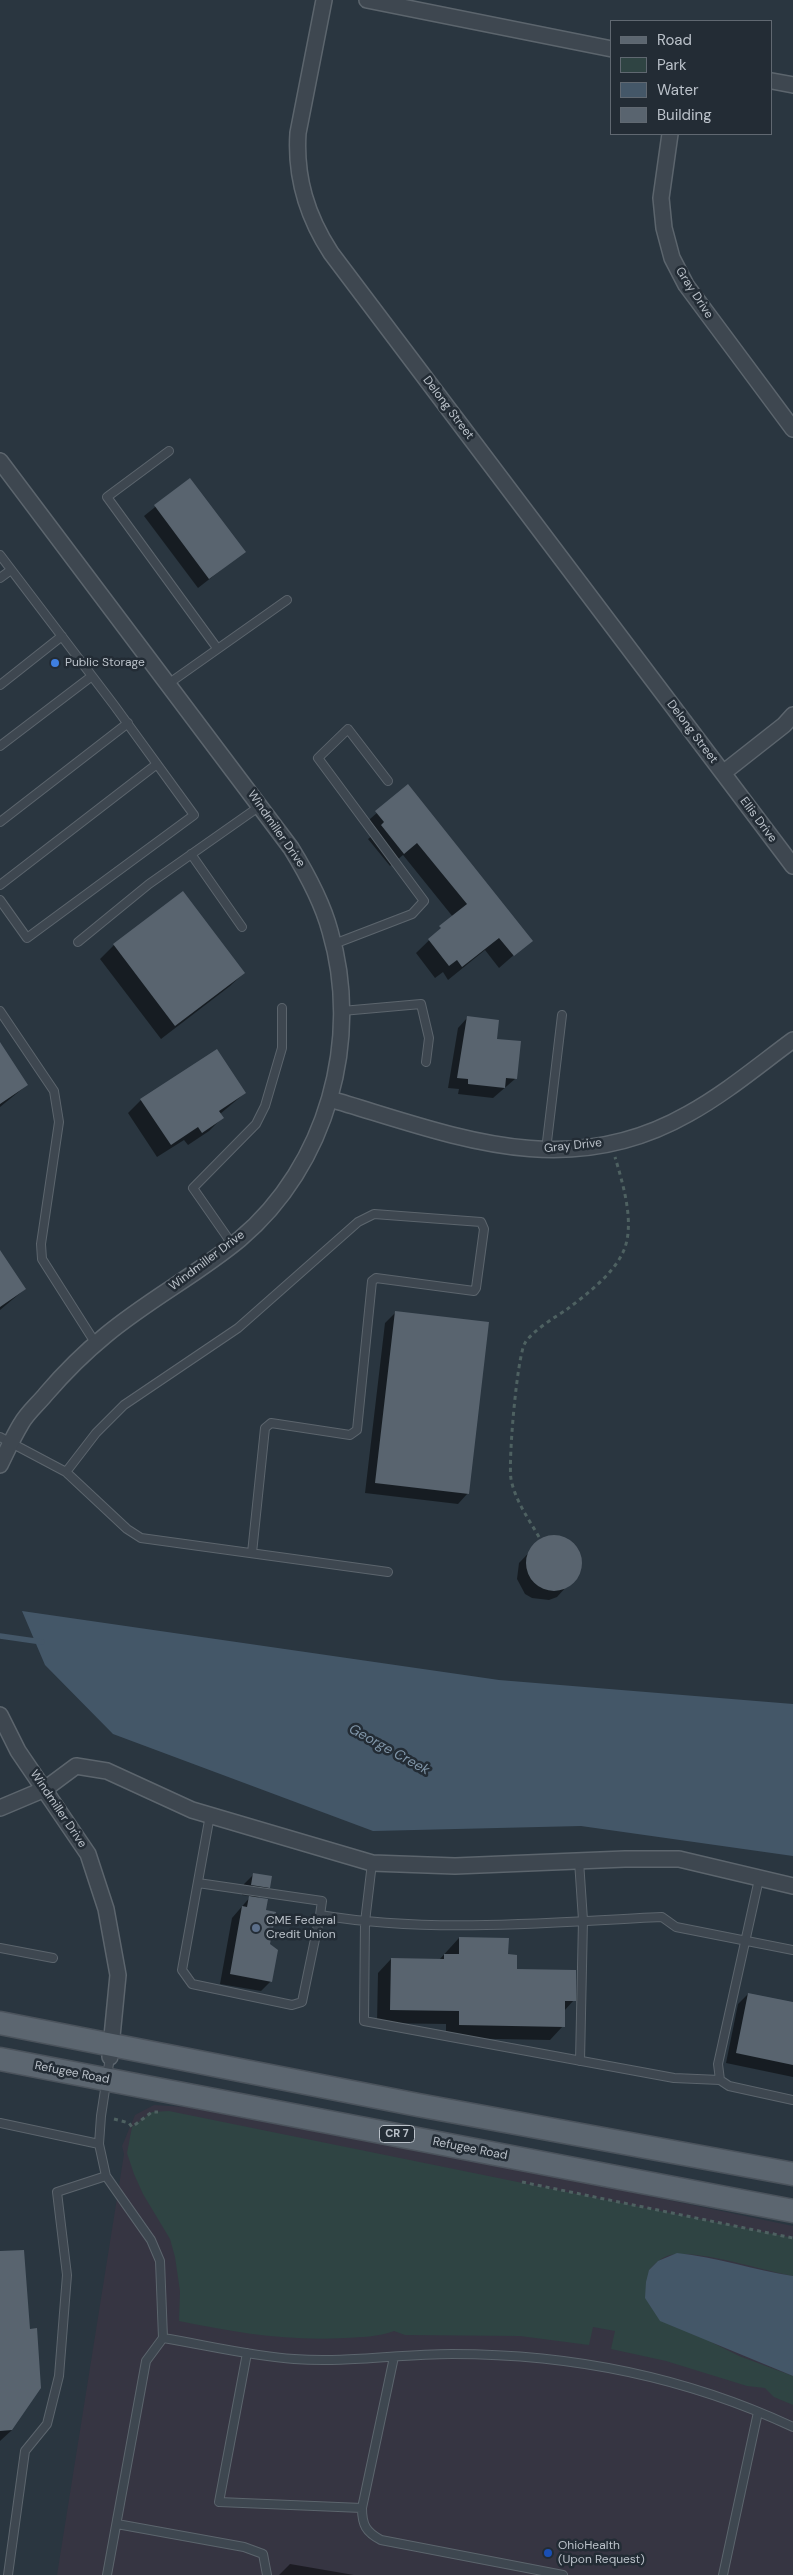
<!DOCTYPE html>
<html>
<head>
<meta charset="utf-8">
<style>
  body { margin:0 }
  #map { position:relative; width:793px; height:2575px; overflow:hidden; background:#2a3640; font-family:"DM Sans",sans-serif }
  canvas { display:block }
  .legend { position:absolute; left:610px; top:20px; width:162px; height:115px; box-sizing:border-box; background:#232c35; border:1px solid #606871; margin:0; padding:6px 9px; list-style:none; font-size:15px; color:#bbc2ca }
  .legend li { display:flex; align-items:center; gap:10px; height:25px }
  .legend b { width:25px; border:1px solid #606871 }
</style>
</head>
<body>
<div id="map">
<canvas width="793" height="2575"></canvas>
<ul class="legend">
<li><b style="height:6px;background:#5c6670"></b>Road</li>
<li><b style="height:14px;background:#2f4443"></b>Park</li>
<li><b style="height:14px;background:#445768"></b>Water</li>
<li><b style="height:14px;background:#59646f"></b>Building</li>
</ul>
</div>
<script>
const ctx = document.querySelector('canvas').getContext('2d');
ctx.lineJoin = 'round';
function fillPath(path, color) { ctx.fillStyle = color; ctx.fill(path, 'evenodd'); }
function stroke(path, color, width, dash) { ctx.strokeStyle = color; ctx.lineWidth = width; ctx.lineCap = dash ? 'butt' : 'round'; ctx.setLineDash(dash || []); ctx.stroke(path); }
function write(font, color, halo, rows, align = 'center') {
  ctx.font = font + ' "DM Sans",sans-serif'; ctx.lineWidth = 5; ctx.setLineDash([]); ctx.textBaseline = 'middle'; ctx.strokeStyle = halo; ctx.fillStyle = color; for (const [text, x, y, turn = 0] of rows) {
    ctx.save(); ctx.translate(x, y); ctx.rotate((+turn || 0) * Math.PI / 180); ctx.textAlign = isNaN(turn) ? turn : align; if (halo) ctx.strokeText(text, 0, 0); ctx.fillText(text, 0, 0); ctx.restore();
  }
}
fillPath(new Path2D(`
  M154,2105L187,2107L607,2187L793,2226V2575H57L124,2154L122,2146L135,2115Z`), '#363542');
fillPath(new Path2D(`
  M169,2111L793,2238V2276C764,2271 692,2247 667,2256C659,2259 654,2265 649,2270L709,2341L739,2356L793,2376V2405L774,2397L765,2388L747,2386L666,2361L611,2349L615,2331L593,2327L589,2345L520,2336L405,2335L394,2331C378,2337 362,2337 345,2338C285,2341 238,2333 179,2321L180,2291L175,2257L170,2239L143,2194L134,2174L127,2153L132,2127L152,2112Z`), '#2f4443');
fillPath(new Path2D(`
  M22,1611L499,1680L793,1704V1856L581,1826L373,1831L113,1734L45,1665Z
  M677,2253C717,2257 754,2270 793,2276V2376L660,2321L645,2298L646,2282L649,2270L658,2261Z`), '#445768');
fillPath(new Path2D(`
  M190,479L244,552L198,588L144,516Z
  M408,786L531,940L499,968L485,950L448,980L443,972L435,978L416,953L453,917L403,855L390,866L368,839L372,836L363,825Z
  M182,893L244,973L230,986L161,1039L100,959L114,945Z
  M468,1017L495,1040L515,1079L493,1098L458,1094L459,1089L448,1088L458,1028Z
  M0,1045L27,1085L0,1107Z
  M245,1093L220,1114L222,1118L209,1131L188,1145L184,1140L157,1157L128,1113L141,1100Z
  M0,1253L25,1289L0,1310Z
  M395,1313L468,1493L458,1504L365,1493L385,1323Z
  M560,1537L575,1547L580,1555L579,1573L557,1597L549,1600L532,1598L525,1594L517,1579L519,1563L542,1539Z
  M254,1874L269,1887L257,1899L265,1911L271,1981L261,1991L220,1984L232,1918L251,1896L242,1895L244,1884Z
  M459,1938L507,1956L516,1970L574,2000L564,2011L563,2026L550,2040L446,2038V2024L377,2023L378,1973L391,1959L439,1960Z
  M748,1994L793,2003V2077L726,2063L738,2004Z
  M0,2252L12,2430L0,2441Z
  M290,2564L354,2575H279Z`), '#0007');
stroke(new Path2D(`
  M0,1636L42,1642`), '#445768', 5.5);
fillPath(new Path2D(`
  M190,478L246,552L209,579L154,505Z
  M408,784L533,941L514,956L499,938L462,967L457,960L449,966L428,939L441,928L439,926L467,904L417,843L404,854L381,825L384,822L375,811Z
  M183,891L245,973L175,1026L113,944Z
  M467,1016L499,1020L497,1039L521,1041L517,1079L506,1078L505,1088L468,1084V1079L457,1078Z
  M0,1042L28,1085L0,1104Z
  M217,1049L246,1093L219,1111L224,1118L202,1133L198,1127L171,1145L140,1099Z
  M0,1250L26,1289L0,1307Z
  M395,1311L489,1322L469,1494L375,1483Z
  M526 1563a28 28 0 1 1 56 0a28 28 0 1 1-56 0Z
  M253,1873L272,1876L270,1888L251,1885Z
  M249,1896L268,1899L266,1910L276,1912L270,1944L278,1950L272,1982L230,1974L242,1906L247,1907Z
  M459,1937L509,1938L508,1954L517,1955V1969L576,1970V2001H565V2027L459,2025V2011L390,2010L391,1958L444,1959V1954H459Z
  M748,1993L793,2002V2065L736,2053Z
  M24,2250L30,2329L37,2328L41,2388L12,2430L0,2431V2251Z`), '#59646f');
const lane = new Path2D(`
  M169,451L107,497L217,648
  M0,555L114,705L194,815L27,938L0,900
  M0,578L11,570
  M168,684L287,600
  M0,685L62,636
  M0,746L92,676
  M0,822L128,723
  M191,854L242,927
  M0,885L157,764
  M78,942L149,884L260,806
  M334,944L412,914L424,901L318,758L348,729L388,781
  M0,1011L54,1091L59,1122L41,1244L42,1259L96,1344
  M342,1011L421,1004L429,1038L426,1062
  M546,1150L562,1015
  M232,1244L193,1188L256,1124L265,1106L282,1048V1008
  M0,1437L66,1472L127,1529L141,1538L388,1572
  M66,1472L96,1433L124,1405L238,1328L358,1222L374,1214L481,1222L484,1229L476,1288L474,1291L376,1278L372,1281L357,1430L350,1435L271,1423L265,1428L252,1553
  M210,1815L182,1970L192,1984L292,2005L302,2002L320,1915C433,1934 549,1922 662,1917L676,1927L793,1950
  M579,1861L583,1920L580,2061
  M372,1863L365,1922L364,2021L674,2078L720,2080
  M759,1879L718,2064L720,2080L729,2086L793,2100
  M198,1883L322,1901L320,1915
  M0,1948L53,1958
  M0,2123L99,2144
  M163,2338C206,2345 250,2356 294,2359C347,2363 399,2354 452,2354C570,2354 686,2377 793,2427
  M247,2353L219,2502L362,2508
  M394,2357L362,2508C362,2525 366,2532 381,2540L563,2575
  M117,2524L244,2547L263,2554L267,2575
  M8,2575L25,2451L47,2424L59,2376L67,2275L57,2192L106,2176
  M107,2575L146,2361L163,2338L160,2261L151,2240L106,2176L99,2144L101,2116L110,2057
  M723,2575L758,2412`);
const street = new Path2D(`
  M324,0L298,133C295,178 307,216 331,253L793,866
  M367,0L612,49
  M772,81L793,85
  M670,134L661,198L664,228L672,258L686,285L793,429
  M0,461L291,848C307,874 322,901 330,931C362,1039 327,1166 240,1239C198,1274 148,1300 106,1335C84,1353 64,1373 46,1394C38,1404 27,1413 21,1424C13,1437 7,1451 0,1465
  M723,773L784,725L793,715
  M330,1099C453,1135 565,1184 688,1114C726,1093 759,1065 793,1040
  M0,1715L18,1751L88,1854L106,1909L118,1975L110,2057
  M0,1808L45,1789L76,1766L107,1771L192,1810L372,1863L455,1866L625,1859H679L793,1886`);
const primary = new Path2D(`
  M0,2023L418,2105L793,2174
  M0,2059L793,2211`);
stroke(lane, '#5c656d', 10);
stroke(street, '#5c656d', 18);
stroke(primary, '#4b535c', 25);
stroke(new Path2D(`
  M539,1537C528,1518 515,1500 511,1479C508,1462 517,1356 525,1343C531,1332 555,1317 566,1310C586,1295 614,1274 624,1250C635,1223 623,1184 615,1157
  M114,2119L129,2123L132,2127L152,2112H158
  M522,2182L793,2238`), '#4e6161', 3, [4, 4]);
stroke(lane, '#3e4750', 8);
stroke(street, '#3e4750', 15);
stroke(primary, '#5c6670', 22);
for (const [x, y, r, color] of [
  [55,663,5,"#3f7fe0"],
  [256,1928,5,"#5c6f8a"],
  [548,2553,5,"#1a4fb4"]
]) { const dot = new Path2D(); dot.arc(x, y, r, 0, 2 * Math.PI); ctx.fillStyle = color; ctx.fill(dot); stroke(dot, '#232c35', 2); }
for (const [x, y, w] of [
  [397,2134,35]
]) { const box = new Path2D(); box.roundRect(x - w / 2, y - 8.5, w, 17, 4); ctx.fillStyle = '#232c35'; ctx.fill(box); stroke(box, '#bbc2ca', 1); }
write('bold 11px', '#bbc2ca', null, [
  ["CR 7",397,2134]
]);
write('12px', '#bbc2ca', '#232c35', [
  ["Gray Drive",694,293,57],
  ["Delong Street",448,408,53],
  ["Delong Street",692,732,53],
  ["Ellis Drive",758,820,53],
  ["Windmiller Drive",276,829,55],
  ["Gray Drive",573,1146,-6],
  ["Windmiller Drive",207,1261,-37],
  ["Windmiller Drive",58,1809,56],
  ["Refugee Road",72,2073,11],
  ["Refugee Road",470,2149,11]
]);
write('12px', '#bbc2ca', '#232c35', [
  ["Public Storage",65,663],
  ["CME Federal",266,1921],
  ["Credit Union",266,1935],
  ["OhioHealth",558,2546],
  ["(Upon Request)",558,2560]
], 'left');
write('italic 14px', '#8096a9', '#232c35', [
  ["George Creek",389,1750,29]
]);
</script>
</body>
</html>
